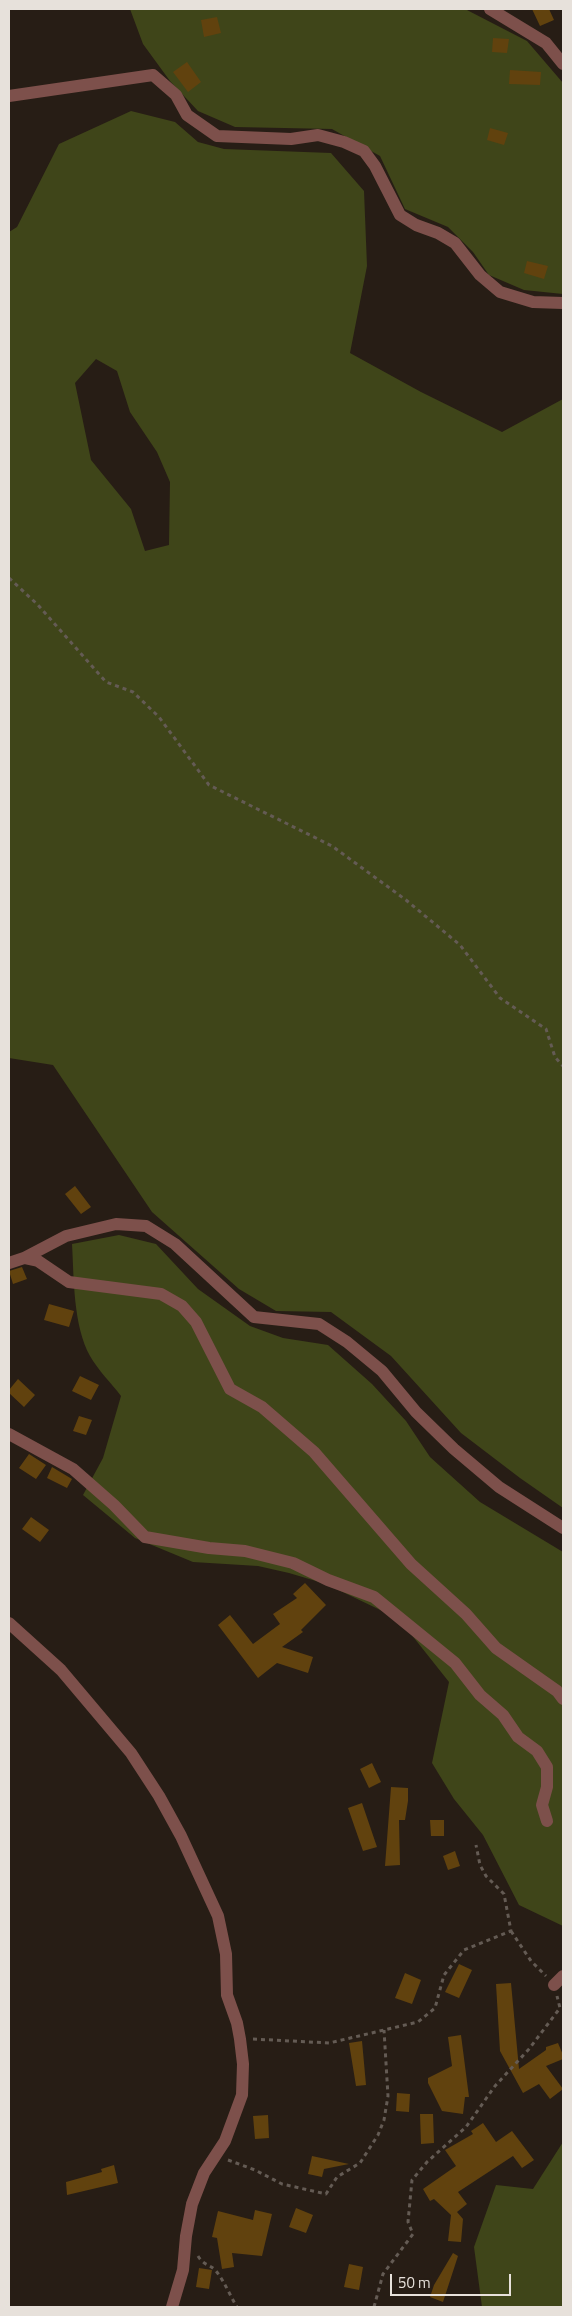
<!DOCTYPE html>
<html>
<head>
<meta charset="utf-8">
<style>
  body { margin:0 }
  #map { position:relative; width:572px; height:2316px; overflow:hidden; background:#271d15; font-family:"Titillium Web",sans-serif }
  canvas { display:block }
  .frame { position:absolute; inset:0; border:10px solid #e7e1db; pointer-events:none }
  .scale { position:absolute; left:390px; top:2274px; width:121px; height:22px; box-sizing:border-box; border:2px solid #e7e1db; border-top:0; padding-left:6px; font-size:15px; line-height:18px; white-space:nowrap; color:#e7e1db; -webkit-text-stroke:4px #271d15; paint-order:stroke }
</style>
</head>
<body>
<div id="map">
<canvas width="572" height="2316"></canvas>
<div class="frame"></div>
<div class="scale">50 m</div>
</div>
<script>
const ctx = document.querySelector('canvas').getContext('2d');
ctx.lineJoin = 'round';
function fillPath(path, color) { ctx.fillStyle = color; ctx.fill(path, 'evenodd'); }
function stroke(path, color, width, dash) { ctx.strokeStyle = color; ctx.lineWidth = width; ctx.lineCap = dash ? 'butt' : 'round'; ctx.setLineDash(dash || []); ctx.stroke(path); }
fillPath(new Path2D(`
  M130,9H465L527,41L563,83V294L524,290L489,275L473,252L448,227L405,209L380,156L332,129L235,127L198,111L170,81L143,44Z
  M131,111L175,122L198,142L224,149L331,153L364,191L367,266L350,353L421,392L502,432L563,399V1508L520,1478L461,1433L391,1356L331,1312L276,1311L239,1289L152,1212L53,1065L9,1058V232L17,227L59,144ZM96,359L117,371L130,412L157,452L170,482L169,545L145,551L131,509L91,460L75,383Z
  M119,1235L156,1244L198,1289L250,1326L283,1338L328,1345L372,1384L406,1421L430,1457L480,1502L563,1552V1926L519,1905L483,1835L454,1799L432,1763L449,1682L399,1619L326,1584L289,1573L258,1566L193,1562L135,1538L83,1495L103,1458L121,1396C111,1383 98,1370 90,1356C73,1325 74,1278 72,1244Z
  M563,2142V2307H482L474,2247L496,2185L533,2189Z`), '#3f4519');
fillPath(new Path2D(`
  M532,9H549L554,20L540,26Z
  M217,17L221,33L204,37L201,20Z
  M493,38L509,39L507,53L492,52Z
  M187,62L201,82L188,92L173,72Z
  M510,70L541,72L540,85L509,84Z
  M490,128L508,133L504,145L487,140Z
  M527,261L548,266L544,279L524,273Z
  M75,1186L91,1207L81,1214L65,1194Z
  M22,1267L27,1279L13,1284L9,1271Z
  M49,1304L74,1311L69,1327L44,1320Z
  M80,1376L99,1385L91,1400L72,1391Z
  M18,1379L35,1395L24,1407L9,1393V1390Z
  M79,1416L92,1420L86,1435L73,1431Z
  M29,1454L46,1465L36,1479L19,1468Z
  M52,1467L72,1479L67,1488L47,1478Z
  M31,1517L49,1530L40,1542L22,1529Z
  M305,1583L326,1605L301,1630L303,1632L282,1647L313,1657L308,1673L277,1663L258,1678L218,1625L230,1615L253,1644L280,1624L273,1614L297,1598L293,1594Z
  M372,1763L381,1782L369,1788L360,1769Z
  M391,1787L408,1788V1801L405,1820H399L400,1865L385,1866Z
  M362,1803L377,1847L363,1851L348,1808Z
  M430,1820H444V1836H431Z
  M455,1851L460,1866L448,1870L443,1856Z
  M459,1964L472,1970L459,1998L445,1992Z
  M405,1973L421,1980L412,2004L395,1998Z
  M511,1983L519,2069L546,2050V2047L558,2043L563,2055V2059L546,2066L563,2089L550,2099L539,2084L523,2093L500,2051L496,1984Z
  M461,2035L469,2097H465L463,2114L442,2111L428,2083V2078L452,2066L448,2037Z
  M362,2041L366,2085L356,2086L349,2043Z
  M397,2093L410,2094L409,2112L396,2111Z
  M420,2114H433L434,2143L421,2144Z
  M268,2115L269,2138L255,2139L253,2116Z
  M483,2123L496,2142L512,2131L534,2160L522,2168L513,2156L458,2192L467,2204L457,2212L463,2219L461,2242L448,2241L451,2215L434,2199L430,2201L423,2189L456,2166L445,2150L473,2134L471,2131Z
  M312,2156L349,2164L324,2169L322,2177L308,2174Z
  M114,2165L118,2183L67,2195L66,2182L102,2172L101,2169Z
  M296,2208L313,2215L306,2233L289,2227Z
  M255,2210L272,2214L262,2256L232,2253L234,2267L222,2269L217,2238L212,2237L218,2211L253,2220Z
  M453,2253L458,2256L443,2302L430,2297L434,2285Z
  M349,2264L363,2267L359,2290L344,2287Z
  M199,2268L212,2270L209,2289L196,2287Z`), '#61420e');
stroke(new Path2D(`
  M9,578L37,604L106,682L133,692L159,717L209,785L332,846L406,900L460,945L500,998L546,1029L555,1057L563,1066
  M511,1931L531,1961L546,1976
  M253,2039L329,2043L418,2022L435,2008L444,1975L464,1950L511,1931L504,1894L486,1876L480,1865L476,1845
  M228,2160L255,2170L282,2184L326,2194L337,2177L360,2163L378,2135L384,2120L388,2096L384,2030
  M198,2256C204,2266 210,2264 216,2271C225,2282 230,2296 237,2307
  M374,2307L383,2274L413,2234L408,2222L412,2180L427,2162L466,2127L495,2086L529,2049L560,2008L557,1996`), '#645b54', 3, [4, 4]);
stroke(new Path2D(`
  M490,9L546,43L563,64
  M9,96L153,75L176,95L187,115L217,136L291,139L318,135L344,142L364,151L375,166L400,215L416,225L438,233L455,243L480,275L500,292L533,302L563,303
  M24,1258L38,1261L69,1282L161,1294L182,1306L196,1322L230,1389L262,1407L314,1452L411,1564L466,1614L496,1648L557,1691L563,1699
  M9,1263L24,1258L66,1236L116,1224L146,1226L175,1244L254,1317L319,1324L347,1342L382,1371L416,1412L454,1449L499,1487L563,1528
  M9,1434L73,1469L114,1505L145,1537L209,1548L245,1551L293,1563L328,1580L374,1597L455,1663L480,1695L503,1715L518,1737L537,1751L547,1767V1787L542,1805L547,1821
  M9,1623L61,1670L131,1753L159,1796L181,1836L218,1916L226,1954L227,1995L237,2023L240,2039L243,2064L242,2095L225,2141L204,2173L192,2204L186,2236L183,2270L172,2307
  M554,1985L563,1976`), '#7d504b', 12);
</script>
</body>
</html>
